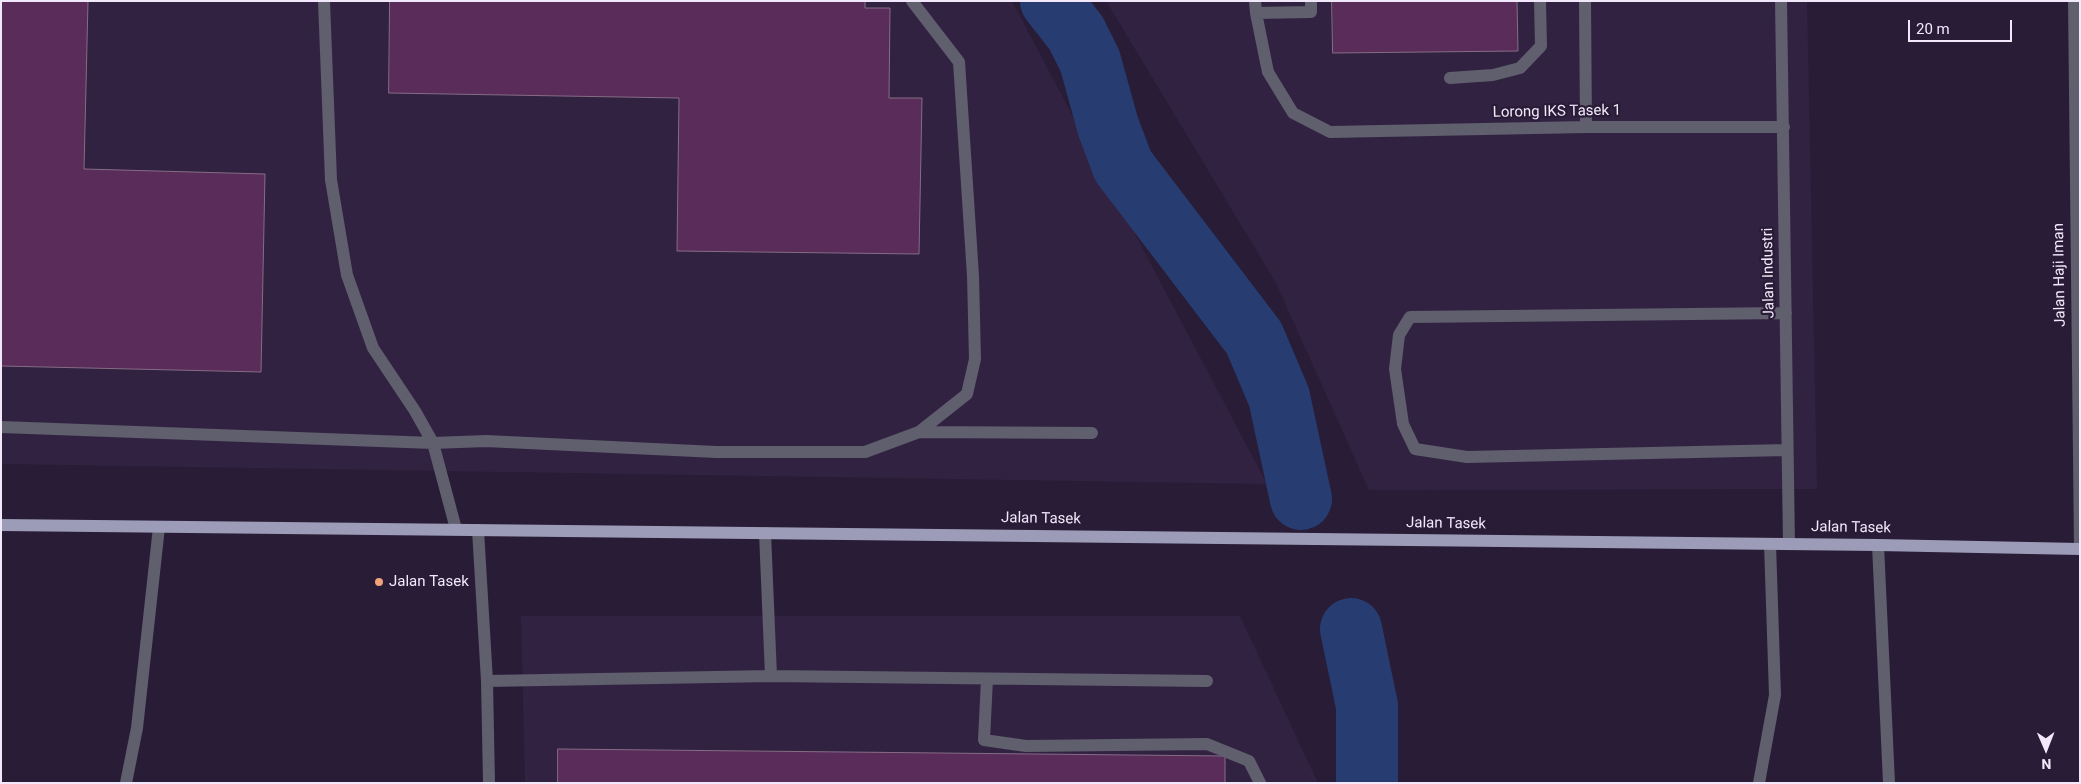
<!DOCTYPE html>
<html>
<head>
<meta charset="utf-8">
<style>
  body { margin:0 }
  #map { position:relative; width:2081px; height:784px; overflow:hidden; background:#291c36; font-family:Roboto,sans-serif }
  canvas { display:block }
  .frame { position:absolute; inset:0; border:2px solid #f1e9fb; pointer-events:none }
  .north { position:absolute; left:2021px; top:724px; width:50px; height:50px; -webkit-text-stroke:4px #291c36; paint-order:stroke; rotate:179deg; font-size:14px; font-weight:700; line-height:20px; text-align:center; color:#f1e9fb }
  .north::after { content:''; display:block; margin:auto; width:18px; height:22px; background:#f1e9fb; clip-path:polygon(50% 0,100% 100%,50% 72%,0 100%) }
  .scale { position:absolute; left:1908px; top:20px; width:104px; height:22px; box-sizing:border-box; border:2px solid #f1e9fb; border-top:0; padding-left:6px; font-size:15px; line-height:18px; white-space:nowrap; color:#f1e9fb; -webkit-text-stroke:4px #291c36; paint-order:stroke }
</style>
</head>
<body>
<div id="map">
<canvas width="2081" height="784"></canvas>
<div class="frame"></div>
<div class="north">N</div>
<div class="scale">20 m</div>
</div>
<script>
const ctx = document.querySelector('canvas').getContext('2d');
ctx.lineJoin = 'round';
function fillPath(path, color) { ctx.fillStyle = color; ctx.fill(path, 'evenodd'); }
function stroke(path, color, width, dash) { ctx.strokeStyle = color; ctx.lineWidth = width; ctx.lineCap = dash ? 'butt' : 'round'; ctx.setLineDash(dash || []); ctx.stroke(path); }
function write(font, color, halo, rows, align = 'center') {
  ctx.font = font + ' Roboto,sans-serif'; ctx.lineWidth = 4.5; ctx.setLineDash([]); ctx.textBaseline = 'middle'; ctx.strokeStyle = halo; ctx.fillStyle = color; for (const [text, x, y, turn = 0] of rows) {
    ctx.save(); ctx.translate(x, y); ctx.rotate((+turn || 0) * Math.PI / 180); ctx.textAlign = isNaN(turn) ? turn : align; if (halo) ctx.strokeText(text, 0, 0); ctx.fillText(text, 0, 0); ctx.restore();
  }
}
fillPath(new Path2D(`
  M1,1H1012L1267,484L1,464Z
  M1106,1H1807L1817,489L1369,490L1276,283Z
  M521,616H1240L1318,783H525Z`), '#322242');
stroke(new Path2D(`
  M1051,1L1076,33L1090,61L1108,126L1123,166L1254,338L1279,397L1301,499
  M1351,629L1367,706V783`), '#273d71', 62);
const building = new Path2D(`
  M1,1H88L84,169L265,174L261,372L1,366Z
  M390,1H865V8H890L889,98H922L919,254L677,251L679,98L389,93Z
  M1332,1H1517L1518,51L1333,53Z
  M558,749L1225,756V783H558Z`);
fillPath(building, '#592c5a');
stroke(building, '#866c85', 1);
stroke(new Path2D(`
  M324,1L331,180L347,275L373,348L415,411L433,443L456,529
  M912,1L959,62L973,276L975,359L967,394L919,432
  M1255,1L1256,13L1268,72L1293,113L1330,132L1586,127H1784
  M1585,1L1586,127
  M1781,1L1789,544
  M2074,1L2080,549
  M1256,13L1311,12V1
  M1450,78L1493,75L1520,68L1541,46L1540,1
  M1786,313L1410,317L1399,335L1395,369L1403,424L1415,449L1467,457L1787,450
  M1,427L433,443L486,441L716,452H865L919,432L1092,433
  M478,530L487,681L489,783
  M765,533L771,676
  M1878,545L1889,783
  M987,679L984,740L1026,746L1207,744L1249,761L1260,783
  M487,681L771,676L1207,681
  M126,783L137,728L159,527
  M1759,783L1775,695L1770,544`), '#5f5f6d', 12);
stroke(new Path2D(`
  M1,525L1878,545L2080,549`), '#9c9cb9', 12);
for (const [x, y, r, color] of [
  [379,582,5,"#f0a279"]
]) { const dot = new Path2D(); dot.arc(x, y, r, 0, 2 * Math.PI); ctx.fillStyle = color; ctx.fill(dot); stroke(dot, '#291c36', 2); }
write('15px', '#f1e9fb', '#291c36', [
  ["Lorong IKS Tasek 1",1557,112,-1],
  ["Jalan Industri",1769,273,-91],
  ["Jalan Haji Iman",2060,275,-91],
  ["Jalan Tasek",1041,519,1],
  ["Jalan Tasek",1446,524,1],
  ["Jalan Tasek",1851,528,1]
]);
write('15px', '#f1e9fb', '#291c36', [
  ["Jalan Tasek",389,582]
], 'left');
</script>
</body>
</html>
